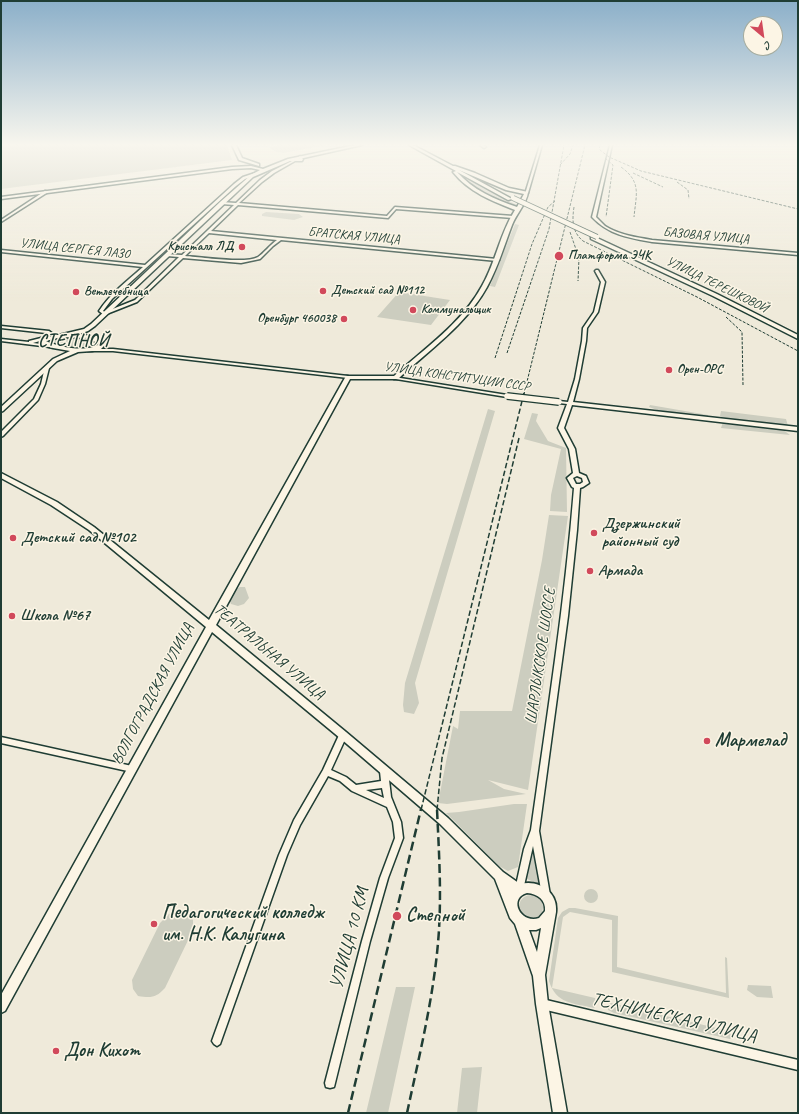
<!DOCTYPE html>
<html>
<head>
<meta charset="utf-8">
<style>
  body { margin:0 }
  #map { position:relative; width:799px; height:1114px; overflow:hidden; background:#efeada; font-family:Caveat,sans-serif }
  canvas { display:block }
  .frame { position:absolute; inset:0; border:2px solid #1f3d34; pointer-events:none }
  .north { position:absolute; left:743px; top:16px; width:40px; height:40px; box-sizing:border-box; background:#fcf5e5; border:1px solid #a4ab9e; border-radius:50%; rotate:151deg; font-size:11px; font-weight:700; line-height:16px; text-align:center; color:#1f3d34 }
  .north::after { content:''; display:block; margin:auto; width:14px; height:18px; background:#d1495b; clip-path:polygon(50% 0,100% 100%,50% 72%,0 100%) }
</style>
</head>
<body>
<div id="map">
<canvas width="799" height="1114"></canvas>
<div class="frame"></div>
<div class="north">С</div>
</div>
<script>
const ctx = document.querySelector('canvas').getContext('2d');
ctx.lineJoin = 'round';
function fillPath(path, color) { ctx.fillStyle = color; ctx.fill(path, 'evenodd'); }
function stroke(path, color, width, dash) { ctx.strokeStyle = color; ctx.lineWidth = width; ctx.lineCap = dash ? 'butt' : 'round'; ctx.setLineDash(dash || []); ctx.stroke(path); }
function write(font, color, halo, rows, align = 'center') {
  ctx.font = font + ' Caveat,sans-serif'; ctx.lineWidth = 3; ctx.setLineDash([]); ctx.textBaseline = 'middle'; ctx.strokeStyle = halo; ctx.fillStyle = color; for (const [text, x, y, turn = 0] of rows) {
    ctx.save(); ctx.translate(x, y); ctx.rotate((+turn || 0) * Math.PI / 180); ctx.textAlign = isNaN(turn) ? turn : align; if (halo) ctx.strokeText(text, 0, 0); ctx.fillText(text, 0, 0); ctx.restore();
  }
}
fillPath(new Path2D(`
  M1,145H227L232,160L1,189Z
  M283,145H327L283,153L276,152L269,147Z
  M463,178L468,179L517,205H512L482,192L462,179Z
  M266,212L299,214L303,217L294,220L262,216V214Z
  M515,224L519,225L495,287L490,286Z
  M399,292L450,300L431,325L377,317Z
  M59,337L85,339L98,345C87,353 57,346 46,341Z
  M650,405L708,415V417L660,411L649,407Z
  M488,409L495,411L415,683L419,703L414,714L404,712L403,705L405,683Z
  M721,411L786,419L788,426L723,418L720,416Z
  M532,413L538,414L536,421L548,441L566,448L567,512L550,511L551,495L561,449L524,439Z
  M723,422L782,429L790,435L721,428Z
  M549,515L568,516L528,790L488,780L504,789L526,794L447,804L438,803L453,726L458,729L460,711H512L542,560Z
  M240,587H245L249,598L244,604L238,606L231,604L229,599L233,591Z
  M514,804H527L518,867L508,871L499,866L446,813L459,812Z
  M534,851L540,885L525,878Z
  M584 896a7 7 0 1 1 14 0a7 7 0 1 1-14 0Z
  M519 907a12 12 0 1 1 24 0a12 12 0 1 1-24 0Z
  M569,908H575L618,916L617,967L726,993L725,957L727,958L729,998L612,972V920L570,912L563,917L552,988L595,998L597,1003L594,1008C573,1003 556,1004 549,981L558,918L562,912Z
  M178,911L187,914L193,920V930L165,988C156,998 151,998 138,996L133,989L132,980L160,923L169,914Z
  M748,985L771,986L773,998L757,997L747,990Z
  M396,987H415L388,1113H366Z
  M611,1003L729,1031L732,1037L730,1039L614,1013L608,1010L607,1005Z
  M482,1067L477,1113H457L462,1068Z`), '#cccdbf');
const minor = new Path2D(`
  M480,145H483L486,147L484,148Z
  M540,145H542L528,193L525,194Z
  M610,145H612L596,217C599,220 602,223 605,226C619,235 636,237 652,240L798,253V255L652,242C629,238 609,235 592,217Z
  M300,156L303,159L302,161H295L274,173L262,182L239,203L387,216L395,207L513,216L515,217L513,218L396,209L388,218L238,205L211,231L497,259L499,260L497,261L281,240L273,246L260,259L241,263L183,258L137,302L104,315L99,311C110,294 128,280 143,267L1,252V250L145,265L234,184L243,177L258,172V174L245,179L236,186L112,299L103,311L105,312L135,300L179,257L167,256L165,255L166,254L182,255L234,205L222,204L220,203L221,202L236,203L260,180L272,171L292,161H290V159H300L299,157ZM209,233L277,240C271,244 263,254 258,257C245,264 201,257 185,256Z
  M45,191L48,192L1,222V220Z
  M596,270H598L605,282L598,312L587,328L586,341L579,379L573,402L798,427V431L572,405L564,428L575,449L579,473L586,476L589,483L583,487L580,488L577,530L568,616L539,831L550,895L549,898L546,899L543,898L542,895L533,846L523,890L522,893L519,894L516,893L515,890L524,849L531,830C547,716 565,602 574,488L572,487L567,478L573,473L569,449L558,428L567,404L559,403L557,402L559,401L568,402L575,379L582,341L583,328L594,312L601,282L595,271ZM577,476L582,478L583,482L580,484H576L573,478Z
  M1,326L49,331L54,335V337L50,336V338L33,343L50,345L52,346L50,347L1,341V339L29,342V341L49,336L46,333L1,328Z
  M88,349H113L348,376L350,377L348,378L113,351H88Z
  M45,367H49V368L45,384L38,400L3,436L1,437V432L34,399L41,384Z
  M394,377L507,395L509,396L507,397L396,379H394Z
  M343,732L346,733L347,735L331,770L346,777L356,785L381,781L380,771L381,769L384,768L387,769L388,771L391,797L401,822L403,838L388,878L370,941L335,1083L334,1087L330,1088L326,1087L325,1083L362,941L380,878L395,838L393,822L387,807L352,791L340,781L328,776L300,825L287,855L220,1044L217,1046L214,1044L212,1041L279,855L294,820L323,770L340,733ZM382,788L384,798L366,790Z
  M1,737L132,766L135,767L136,769L135,771L132,772L1,743Z
  M542,999L798,1060V1070L542,1009L539,1007L537,1004L539,1001Z`);
const major = new Path2D(`
  M232,145H236L242,158L259,164V166L239,160Z
  M355,145H362L290,161L253,177L95,326L88,331L79,334L96,337L105,343V345L101,349L92,351L78,352L57,361L3,411L1,412V407L53,359L70,351L53,348L46,346L40,342L42,339L84,329L91,324L220,202L251,175L260,170L251,168L232,169L1,199V197L232,167L251,166L263,169L288,159ZM61,337L88,338L99,344C88,353 58,347 46,341Z
  M409,145H413L453,166H455L475,173L509,188L528,192C527,203 516,214 512,225C504,246 498,267 487,287C466,325 429,350 398,379H350L216,625L346,732L448,818L503,872L520,884C539,879 558,892 556,912L545,975L548,1004L567,1113H553L536,1004L533,976L515,924L510,918L495,879L440,824L340,738L212,632L5,1011L1,1013V995L206,627L89,530L51,505L1,478V473L57,502L94,527L209,620L346,376H394C425,348 462,323 482,286C496,262 500,233 515,210C492,201 469,192 453,172L456,171ZM459,170L506,190L524,194L517,207C494,199 473,190 457,172L508,200L512,199ZM527,893C538,894 546,900 545,911L539,918C520,924 508,898 527,893ZM541,928L537,952L529,930H536Z
  M591,237H595L717,294L798,335V339L713,296L591,239Z`);
stroke(minor, '#1f3d34', 3);
stroke(major, '#1f3d34', 3);
fillPath(minor, '#fcf5e5');
fillPath(major, '#fcf5e5');
stroke(new Path2D(`
  M599,145L600,150L609,157L641,171L798,209
  M605,158L613,165L606,217
  M560,165L570,154L573,145
  M621,167C642,182 636,195 634,217
  M633,173L663,187
  M677,182L688,190L689,199
  M574,207C572,220 572,232 583,241L697,297L798,351
  M570,232L579,258L578,281
  M726,317L742,332L743,385
  M507,353L549,229L564,145
  M495,358L532,244L548,207L555,201
  M524,394L585,145`), '#1f3d34', 1, [3, 1.5]);
stroke(new Path2D(`
  M421,810L524,393
  M437,810L442,758L519,438`), '#1f3d34', 1.5, [5.5, 2.5]);
stroke(new Path2D(`
  M348,1113L421,809
  M407,1113C419,1057 433,1000 438,943C442,898 439,854 437,809`), '#1f3d34', 2.5, [9, 4.5]);
const minorBridge = new Path2D(`
  M507,396L559,402`);
const majorBridge = new Path2D(`
  M513,198L597,237`);
stroke(minorBridge, '#1f3d34', 8, []);
stroke(majorBridge, '#1f3d34', 6, []);
stroke(minorBridge, '#fcf5e5', 5.5);
stroke(majorBridge, '#fcf5e5', 4.5);
const sky = ctx.createLinearGradient(0, 0, 0, 301);
sky.addColorStop(0, '#8bafc9');
sky.addColorStop(0.48, '#f8f6ee');
sky.addColorStop(1, '#f8f6ee00');
ctx.fillStyle = sky;
ctx.fillRect(0, 0, 799, 301);
for (const [x, y, r, color] of [
  [242,247,4,"#d1495b"],
  [559,256,5,"#d1495b"],
  [323,291,4,"#d1495b"],
  [76,292,4,"#d1495b"],
  [413,310,4,"#d1495b"],
  [344,319,4,"#d1495b"],
  [669,370,4,"#d1495b"],
  [594,533,4,"#d1495b"],
  [13,538,4,"#d1495b"],
  [590,571,4,"#d1495b"],
  [12,616,4,"#d1495b"],
  [707,741,4,"#d1495b"],
  [397,916,5,"#d1495b"],
  [154,924,4,"#d1495b"],
  [56,1051,4,"#d1495b"]
]) { const dot = new Path2D(); dot.arc(x, y, r, 0, 2 * Math.PI); ctx.fillStyle = color; ctx.fill(dot); stroke(dot, '#fcf5e5', 1.5); }
write('13px', '#1f3d34', '#fcf5e5', [
  ["БРАТСКАЯ УЛИЦА",354,236,5],
  ["БАЗОВАЯ УЛИЦА",706,236,5],
  ["УЛИЦА СЕРГЕЯ ЛАЗО",75,249,6],
  ["УЛИЦА ТЕРЕШКОВОЙ",717,285,26],
  ["УЛИЦА КОНСТИТУЦИИ СССР",457,377,8]
]);
write('bold 13px', '#1f3d34', '#fcf5e5', [
  ["Кристалл ЛД",234,247,"right"],
  ["Платформа ЭЧК",568,256],
  ["Детский сад №112",331,291],
  ["Ветлечебница",84,292],
  ["Коммунальщик",421,310],
  ["Оренбург 460038",336,319,"right"],
  ["Орен-ОРС",677,370]
], 'left');
write('bold 16px', '#1f3d34', '#fcf5e5', [
  ["Дзержинский",602,524],
  ["районный суд",602,542],
  ["Детский сад №102",21,538],
  ["Армада",598,571],
  ["Школа №67",20,616]
], 'left');
write('16px', '#1f3d34', '#fcf5e5', [
  ["ТЕАТРАЛЬНАЯ УЛИЦА",269,652,40],
  ["ШАРЛЫКСКОЕ ШОССЕ",541,656,-82],
  ["ВОЛГОГРАДСКАЯ УЛИЦА",153,694,-62]
]);
ctx.letterSpacing = '1px';
write('bold 17px', '#1f3d34', '#fcf5e5', [
  ["СТЕПНОЙ",74,342]
]);
ctx.letterSpacing = '0px';
write('bold 19px', '#1f3d34', '#fcf5e5', [
  ["Мармелад",715,741],
  ["Педагогический колледж",162,913],
  ["им. Н.К. Калугина",162,935],
  ["Степной",406,916],
  ["Дон Кихот",64,1051]
], 'left');
write('19px', '#1f3d34', '#fcf5e5', [
  ["УЛИЦА 10 КМ",350,938,-75],
  ["ТЕХНИЧЕСКАЯ УЛИЦА",674,1018,13]
]);
</script>
</body>
</html>
